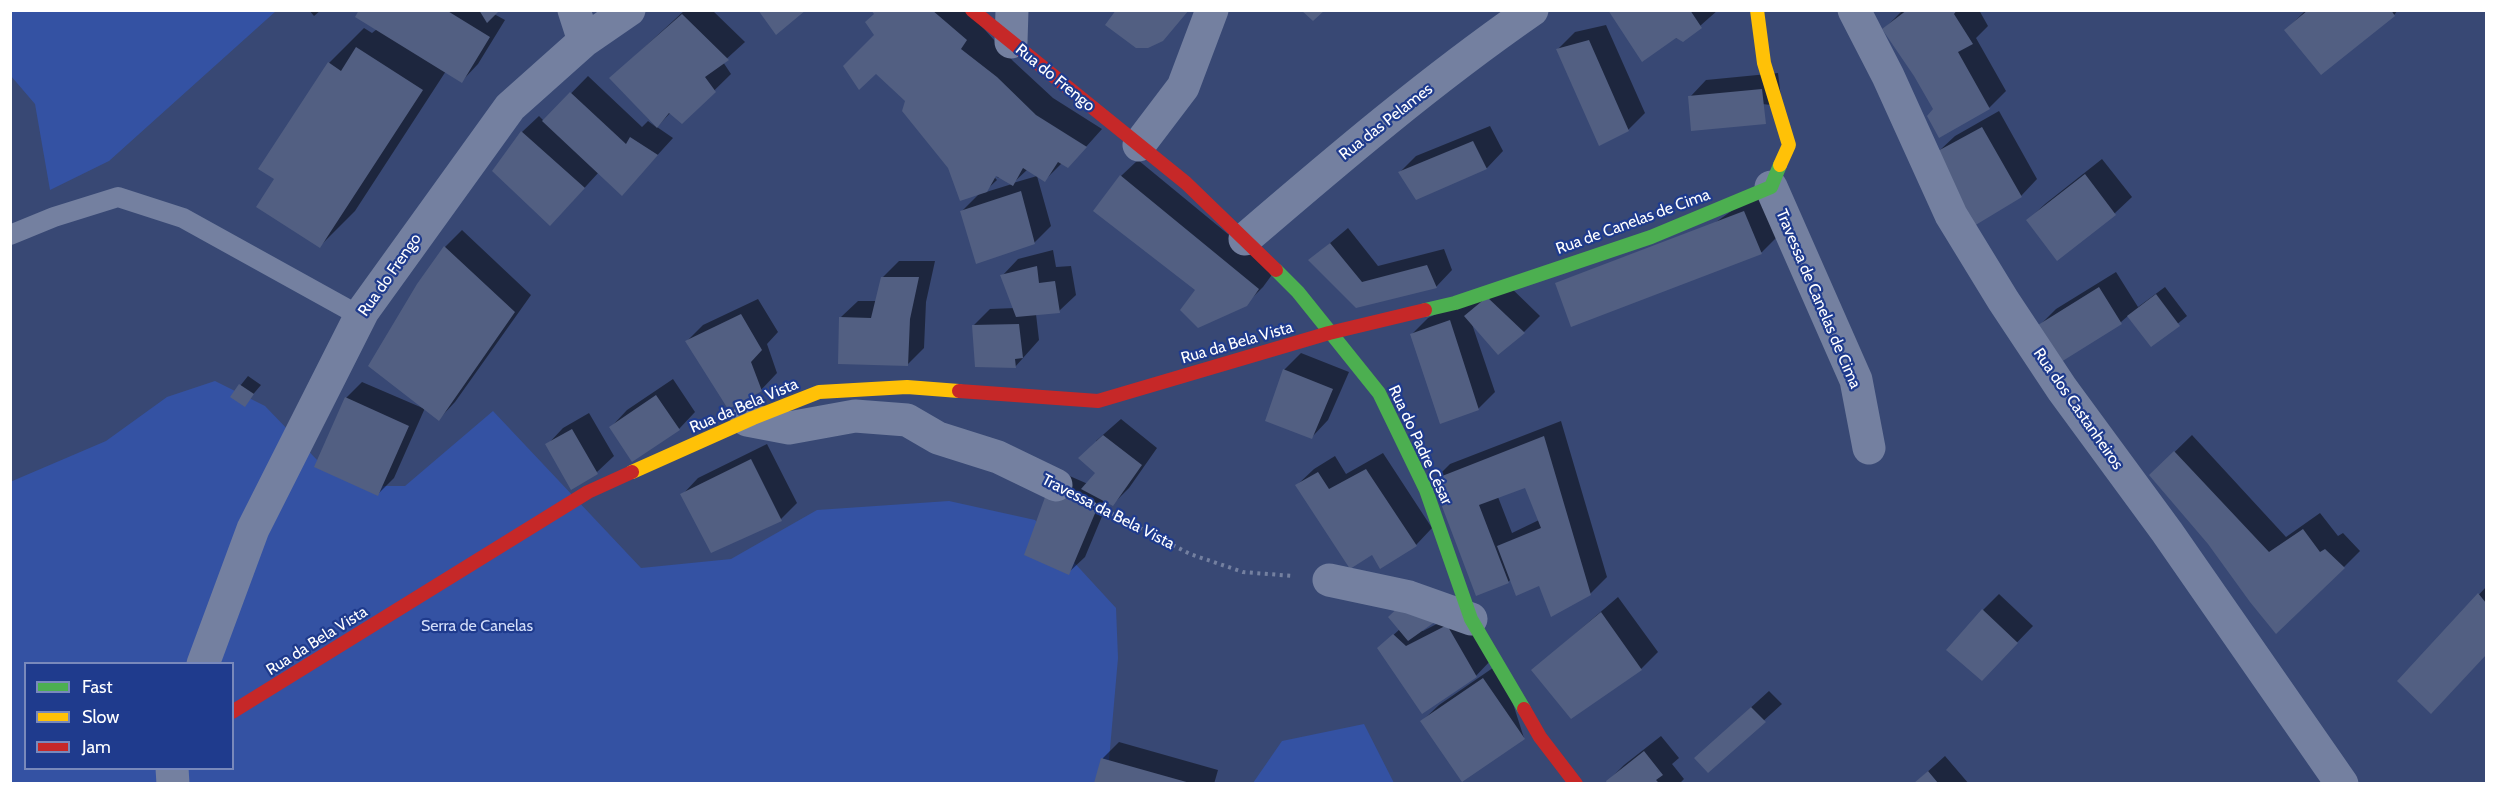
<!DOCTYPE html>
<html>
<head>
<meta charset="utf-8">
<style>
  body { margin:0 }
  #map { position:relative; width:2497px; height:794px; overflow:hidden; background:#384874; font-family:Cabin,sans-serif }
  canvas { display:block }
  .frame { position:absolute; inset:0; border:12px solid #fff; pointer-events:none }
  .legend { position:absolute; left:24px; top:662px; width:210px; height:108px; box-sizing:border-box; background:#1f3b8d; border:2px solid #7989bb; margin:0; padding:8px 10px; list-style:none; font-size:18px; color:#fff }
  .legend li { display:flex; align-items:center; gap:12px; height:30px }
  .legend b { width:30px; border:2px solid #7989bb }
</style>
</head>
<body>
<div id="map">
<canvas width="2497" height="794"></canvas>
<div class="frame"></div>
<ul class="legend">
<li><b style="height:8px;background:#4caf50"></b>Fast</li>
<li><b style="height:8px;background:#ffc107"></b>Slow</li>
<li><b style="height:8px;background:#c62828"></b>Jam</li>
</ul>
</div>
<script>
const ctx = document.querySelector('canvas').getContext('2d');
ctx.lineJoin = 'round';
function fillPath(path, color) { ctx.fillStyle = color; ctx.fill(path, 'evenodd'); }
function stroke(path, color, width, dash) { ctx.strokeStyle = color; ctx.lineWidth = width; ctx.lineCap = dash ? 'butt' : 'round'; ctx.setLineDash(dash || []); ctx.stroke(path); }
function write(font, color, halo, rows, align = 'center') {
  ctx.font = font + ' Cabin,sans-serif'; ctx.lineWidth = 4.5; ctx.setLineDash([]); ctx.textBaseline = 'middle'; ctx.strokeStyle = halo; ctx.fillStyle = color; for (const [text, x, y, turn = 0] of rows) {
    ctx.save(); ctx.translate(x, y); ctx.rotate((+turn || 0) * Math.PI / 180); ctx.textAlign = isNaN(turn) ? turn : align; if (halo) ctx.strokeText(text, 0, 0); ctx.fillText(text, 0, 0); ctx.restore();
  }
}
fillPath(new Path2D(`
  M10,11L11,10L276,11L109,161L50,190L35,104L11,76Z
  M215,381L265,406L319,462L379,486H405L493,411L641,568L731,559L817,510L949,501L1035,520L1116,608L1118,658L1107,783H11L10,482L106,441L167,397ZM26,664H232V768H26Z
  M1364,724L1394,783H1253L1282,741Z`), '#3452a3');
fillPath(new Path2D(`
  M309,10H321L314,16Z
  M361,10H498L494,14L505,20L478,64L462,81L446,71L355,211L320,246L276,179L329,63L364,28L372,33L377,29Z
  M685,10H712L745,42L723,62L731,74L682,122L671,112L657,127L673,138L622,194L599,172L566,208L494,171L522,132L539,116L544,121L588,76L642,127L648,121L656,127L611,78Z
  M873,10H967L1013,61L1053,98L1102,129L1068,167L1062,163L1045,180L1028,169L1013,183L1037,176L1051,226L1034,243L962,211L981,192L906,100L876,35V14ZM978,146L998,178L1000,177L1012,184L983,193L997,180L984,166Z
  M1610,10H1718L1683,41Z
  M1903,10H1979L1988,26L1976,38L2006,91L1989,108L1935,109L1915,75L1884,29Z
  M2306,10H2398L2394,15L2286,30Z
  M1606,25L1645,113L1628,130L1558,49L1575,32Z
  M1778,73L1782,106L1690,97L1706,80Z
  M1999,111L2037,179L2021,196L1939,151L1955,136Z
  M1490,126L1503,151L1487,168L1416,198L1400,172L1416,156Z
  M2102,159L2132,197L2115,213L2057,258L2028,220L2045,204Z
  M1138,160L1274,272L1263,287L1246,304L1197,290L1121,176Z
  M1779,177L1797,217L1762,252L1572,325Z
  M1348,228L1378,266L1444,249L1452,270L1436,287L1356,307L1310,260Z
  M462,230L531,295L455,402L439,419L425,408L394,478L378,494L346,398L362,382L425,409L418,285L445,247Z
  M1053,250L1056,267L1071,266L1076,295L1059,311L1036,314L1039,340L1015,367L973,326L990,309L1015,308L1002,276L1018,259Z
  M899,261H935L926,302L924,348L907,365L841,317L858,301H876L882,278Z
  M2116,272L2138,307L2165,287L2187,316L2152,345L2129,315L2121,322L2039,326L2056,309Z
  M1504,281L1540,316L1524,332L1472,324L1495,392L1478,409L1411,335L1428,318Z
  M758,299L778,332L767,344L777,373L761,390L687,341L703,325Z
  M1301,353L1349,372L1328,420L1312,437L1284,370Z
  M248,376L261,385L244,405L232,396Z
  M673,379L695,412L679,429L611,427L627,410Z
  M589,413L614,456L597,472L547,445L563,428Z
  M1121,419L1157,448L1129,488L1112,505L1108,502L1085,557L1068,573L1065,474L1088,484L1097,473L1096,441Z
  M1561,421L1607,577L1590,594L1511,579L1508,582L1434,480L1450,464ZM1526,486L1539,520L1512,533L1498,497Z
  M2192,435L2286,537L2320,513L2338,536L2343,533L2360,551L2344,567L2209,543L2151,475Z
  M767,444L797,503L781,519L682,495L698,478Z
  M1383,453L1432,528L1416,545L1372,553L1297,485L1314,469L1335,456L1346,474Z
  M2486,587V654L2447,696L2399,681Z
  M1999,594L2033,626L1998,662L1983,610Z
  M1618,597L1658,652L1641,669L1571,717L1533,670Z
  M1464,610L1492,659L1474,678L1379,648L1400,629L1423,631Z
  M1500,663L1524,738L1422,721L1439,705Z
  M1769,691L1782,704L1708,771L1713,742Z
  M1661,736L1679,758L1672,764L1684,779L1679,784H1609L1608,781L1624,765Z
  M1119,742L1218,770L1214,784H1096L1103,758Z
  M1945,756L1969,784H1914Z`), '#0007');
fillPath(new Path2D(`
  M359,10H446L490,37L462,83L355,17Z
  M479,10H500L487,23Z
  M758,10H806L776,35Z
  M871,10H932L967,40L961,49L997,77L1036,115L1087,147L1068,168L1058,162L1045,182L1023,168L1013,186L996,176L987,192L960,201L948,168L902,111L905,101L876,74L859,90L843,66L874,35L865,22L874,14Z
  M1116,10H1189L1163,41L1148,48H1136L1105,25Z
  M1301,10H1325L1313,21Z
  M1608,10H1690L1702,28L1683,42L1676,38L1642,62Z
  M1907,10H1957L1954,14L1973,44L1958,52L1990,109L1939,138L1927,116L1933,109L1914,76L1882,29Z
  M2308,10H2391L2395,16L2321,75L2284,30Z
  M682,14L729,60L705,77L716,92L682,124L669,113L657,128L609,78Z
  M1589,40L1629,131L1599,146L1556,49Z
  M356,47L423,90L320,248L256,207L274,179L258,169L328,62L341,71Z
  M1762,89L1766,124L1691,131L1688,96Z
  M570,92L626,144L630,137L658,155L622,196L542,121Z
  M1982,127L2022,197L1974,226L1936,152Z
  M521,131L585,188L550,226L492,171Z
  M1473,141L1487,169L1416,200L1398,172Z
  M2085,174L2116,215L2057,261L2026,220Z
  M1120,175L1259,289L1247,306L1198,328L1180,310L1195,290L1093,211Z
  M1021,191L1035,244L976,264L960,211Z
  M1744,211L1762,254L1571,327L1555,283Z
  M1330,243L1362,282L1427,265L1437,288L1356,308L1308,260Z
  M444,246L515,312L439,421L368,366L417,284Z
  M1037,266L1039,283L1055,281L1060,313L1016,317L1000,275Z
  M881,277H919L910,319L908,366L838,364L839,317L871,318Z
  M2099,287L2122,324L2061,362L2038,325Z
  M2156,294L2180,326L2151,347L2127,316Z
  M1487,297L1525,333L1498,355L1464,316Z
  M741,314L762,350L751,362L762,391L728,409L685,341Z
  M1450,320L1479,410L1440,424L1410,334Z
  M1019,324L1023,358L1015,359L1016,368L975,367L972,325Z
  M1283,369L1333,389L1312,439L1265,421Z
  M239,384L254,394L245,407L230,397Z
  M656,395L680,430L632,462L609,427Z
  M345,397L409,426L378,496L314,467Z
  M572,429L598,474L571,490L545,444Z
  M1103,435L1142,465L1113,506L1081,489L1095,473L1078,458Z
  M1544,436L1591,595L1551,617L1539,586L1516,596L1497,546L1541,528L1525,488L1479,505L1509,583L1476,596L1432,480Z
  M2174,451L2269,552L2303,529L2320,552L2325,549L2345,568L2276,634L2250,602L2208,544L2149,475Z
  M751,459L782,521L711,553L680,494Z
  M1366,469L1417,546L1380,569L1372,555L1350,569L1295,485L1318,472L1329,489Z
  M1048,489L1096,511L1069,575L1024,555Z
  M2478,593L2486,603V655L2431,714L2397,681Z
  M1406,600L1439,619L1408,641L1388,617Z
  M1982,609L2018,643L1982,681L1946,650Z
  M1601,612L1642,670L1571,719L1531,670Z
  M1447,625L1477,677L1422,714L1377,648L1393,634L1406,646Z
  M1483,678L1525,739L1462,782L1420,721Z
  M1751,707L1766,722L1708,773L1694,758Z
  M1644,751L1663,775L1656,780L1659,783H1607L1606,781Z
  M1101,758L1190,783H1094Z
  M1928,771L1938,783H1914Z`), '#525f82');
stroke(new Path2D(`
  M1086,500L1190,554L1243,572L1293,576`), '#7480a0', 4, [3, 4.5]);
stroke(new Path2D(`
  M10,235L54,217L118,197L183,218L360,316`), '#7480a0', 20);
stroke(new Path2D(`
  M574,10L584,41
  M1854,10L1888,76L1951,215L2003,300L2062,389L2167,532L2342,784
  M1011,42L1012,10
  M1139,145L1183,87L1212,10
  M1771,187L1856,380L1869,448
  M1245,239C1337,160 1431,80 1532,10
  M747,420L789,428L855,416L907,420L938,438L998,457L1056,485
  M1329,580L1409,597L1471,619
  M203,664L253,529L363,311L510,107L584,41L629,10
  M172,768L173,784`), '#7480a0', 33);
stroke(new Path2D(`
  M1276,270L1298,292L1379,393L1426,490L1471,619L1524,709
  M1425,310L1455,303L1651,237L1771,187L1780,165`), '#4caf50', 14);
stroke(new Path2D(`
  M1757,10L1764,63L1789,145L1780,165
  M632,472L753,418L819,392L907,387L959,391`), '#ffc107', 14);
stroke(new Path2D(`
  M972,10L1186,183L1276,270
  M959,391L1098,401L1329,333L1425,310
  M1524,709L1540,737L1576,784
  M232,712L588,492L632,472`), '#c62828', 14);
write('16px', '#fff', '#1f3b8d', [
  ["Rua do Frengo",1055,78,39],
  ["Rua das Pelames",1386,122,-38],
  ["Rua de Canelas de Cima",1633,222,-20],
  ["Rua do Frengo",390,275,-55],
  ["Travessa de Canelas de Cima",1818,299,67],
  ["Rua da Bela Vista",1237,343,-16],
  ["Rua da Bela Vista",744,406,-23],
  ["Rua dos Castanheiros",2078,409,55],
  ["Rua do Padre César",1420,445,65],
  ["Travessa da Bela Vista",1108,512,27],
  ["Rua da Bela Vista",317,641,-32]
]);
write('16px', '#d2ddf9', '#1f3b8d', [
  ["Serra de Canelas",477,626]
]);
</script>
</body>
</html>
